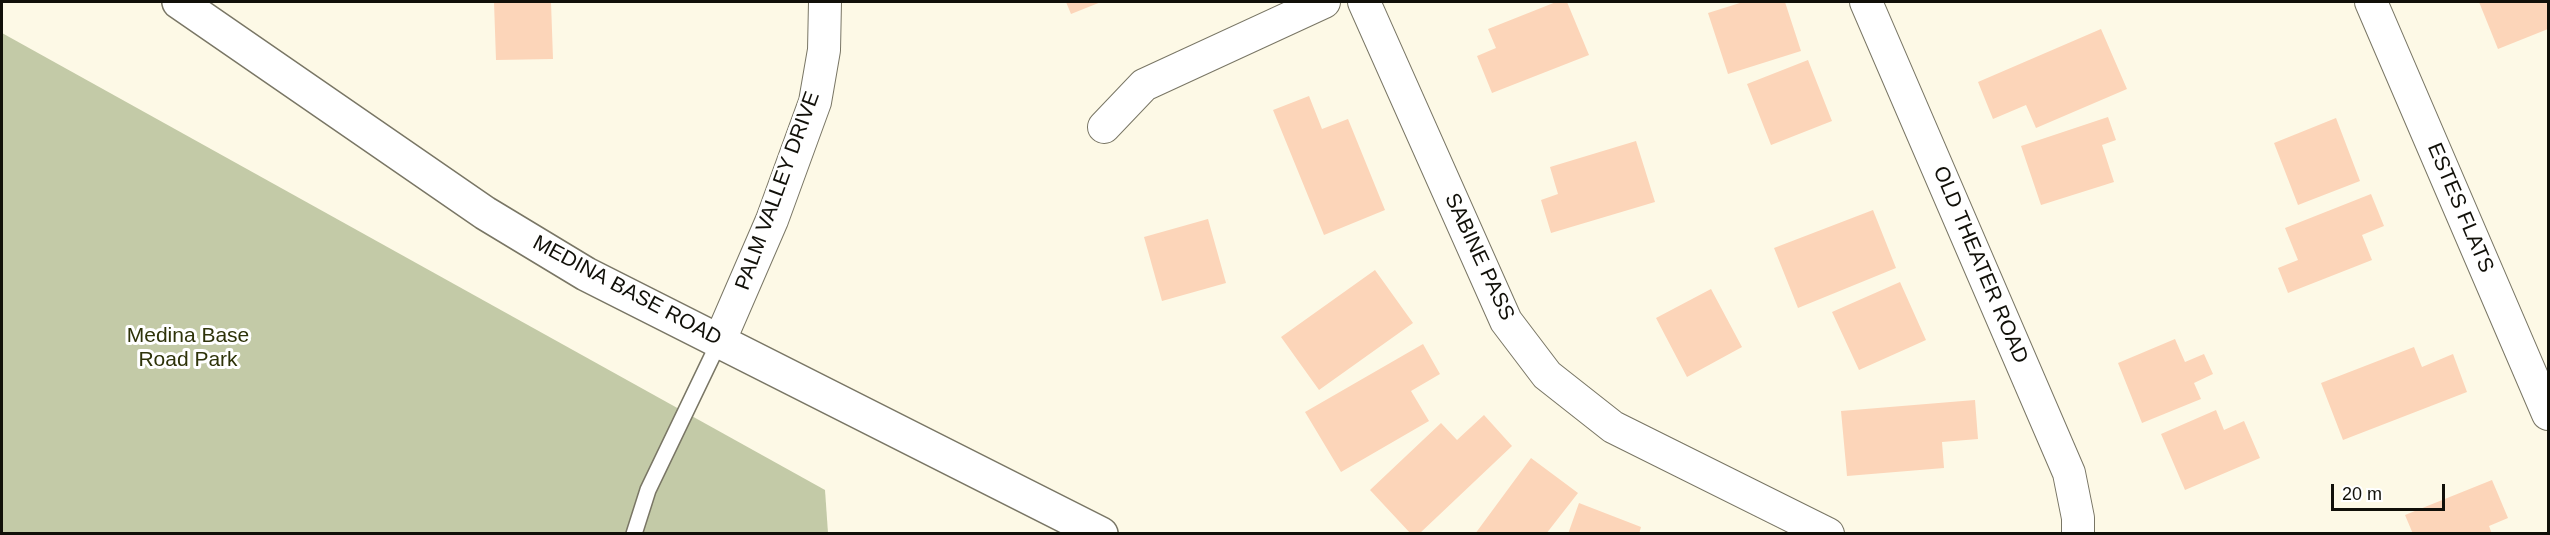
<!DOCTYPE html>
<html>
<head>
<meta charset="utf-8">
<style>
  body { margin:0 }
  #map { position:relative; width:2550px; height:535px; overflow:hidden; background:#fdf9e6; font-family:Helvetica,sans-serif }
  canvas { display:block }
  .frame { position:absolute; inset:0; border:3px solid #111009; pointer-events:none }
  .scale { position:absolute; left:2331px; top:484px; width:114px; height:27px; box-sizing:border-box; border:3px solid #111009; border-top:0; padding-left:8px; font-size:18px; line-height:21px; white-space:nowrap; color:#111009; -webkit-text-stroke:4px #fff; paint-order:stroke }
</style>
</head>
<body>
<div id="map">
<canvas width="2550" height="535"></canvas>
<div class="frame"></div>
<div class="scale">20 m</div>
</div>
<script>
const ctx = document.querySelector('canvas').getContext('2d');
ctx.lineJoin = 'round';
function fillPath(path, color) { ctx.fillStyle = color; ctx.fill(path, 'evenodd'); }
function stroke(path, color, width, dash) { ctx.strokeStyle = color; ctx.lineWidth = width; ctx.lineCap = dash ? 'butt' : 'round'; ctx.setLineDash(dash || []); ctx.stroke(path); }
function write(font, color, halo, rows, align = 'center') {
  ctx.font = font + ' Helvetica,sans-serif'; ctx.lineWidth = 6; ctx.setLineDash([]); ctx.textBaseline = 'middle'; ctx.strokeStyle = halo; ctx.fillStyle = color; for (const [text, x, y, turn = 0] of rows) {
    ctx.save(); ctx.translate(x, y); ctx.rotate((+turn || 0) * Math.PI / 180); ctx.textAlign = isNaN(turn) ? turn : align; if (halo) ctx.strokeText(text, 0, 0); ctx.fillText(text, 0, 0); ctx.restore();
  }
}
fillPath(new Path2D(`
  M2,33L825,490L828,533H2Z`), '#c3caa7');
fillPath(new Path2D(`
  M494,2H551L553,59L496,60Z
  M1066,2H1101L1071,14Z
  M1556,2H1567L1589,55L1492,93L1477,56L1496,48L1488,29Z
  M1743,2H1785L1801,51L1728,74L1708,13Z
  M2479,2H2548V29L2498,49Z
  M2101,29L2127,89L2036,128L2026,105L1993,119L1978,82Z
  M1808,60L1832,121L1771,145L1747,84Z
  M1309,96L1322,129L1348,119L1385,210L1324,235L1273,110Z
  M2108,117L2116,140L2102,145L2114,182L2041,205L2021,146Z
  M2336,118L2360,181L2298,205L2274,143Z
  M1636,141L1655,202L1551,233L1541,200L1558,194L1550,167Z
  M2371,194L2384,226L2362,235L2372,260L2288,293L2278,268L2298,260L2285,228Z
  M1873,210L1896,268L1798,308L1774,248Z
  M1208,219L1226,283L1162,301L1144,237Z
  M1375,270L1413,323L1319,390L1281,337Z
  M1900,282L1926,340L1859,370L1832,312Z
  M1711,289L1742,347L1687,377L1656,318Z
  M2175,339L2185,362L2204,354L2213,374L2194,383L2201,399L2142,423L2118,363Z
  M1423,344L1440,374L1411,391L1429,421L1341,472L1305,412Z
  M2414,347L2422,367L2453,354L2467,392L2343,440L2321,383Z
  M1975,400L1978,439L1942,442L1944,468L1847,476L1841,411Z
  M2216,410L2224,430L2244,421L2260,458L2185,490L2161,434Z
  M1484,415L1512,446L1419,534H1411L1370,490L1441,423L1457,440Z
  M1531,458L1578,493L1546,534H1475Z
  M2492,480L2508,518L2489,526L2492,534H2413L2405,515Z
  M1579,503L1641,527L1639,534H1568Z`), '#fcd5b9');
const service = new Path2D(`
  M634,534L648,490L720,340`);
const minor = new Path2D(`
  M1364,2L1506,321L1547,375L1613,427L1828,534
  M1866,2L2069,473L2078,518V534
  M2371,2L2548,414
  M1104,127L1144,85L1324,2
  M720,340L772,220L815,102L824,50L825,2`);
const tertiary = new Path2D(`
  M179,2L485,213L586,274L1101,534`);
stroke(service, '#797665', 18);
stroke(minor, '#797665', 34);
stroke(tertiary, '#797665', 36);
stroke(service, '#fff', 15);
stroke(minor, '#fff', 32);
stroke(tertiary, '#fff', 33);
write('21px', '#111009', '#fff', [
  ["PALM VALLEY DRIVE",778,191,-70],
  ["ESTES FLATS",2460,208,67],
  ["SABINE PASS",1479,257,65],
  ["OLD THEATER ROAD",1980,265,67],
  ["MEDINA BASE ROAD",627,291,28]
]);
write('21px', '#2e3309', '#fff', [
  ["Medina Base",188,336],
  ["Road Park",188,360]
]);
</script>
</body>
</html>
